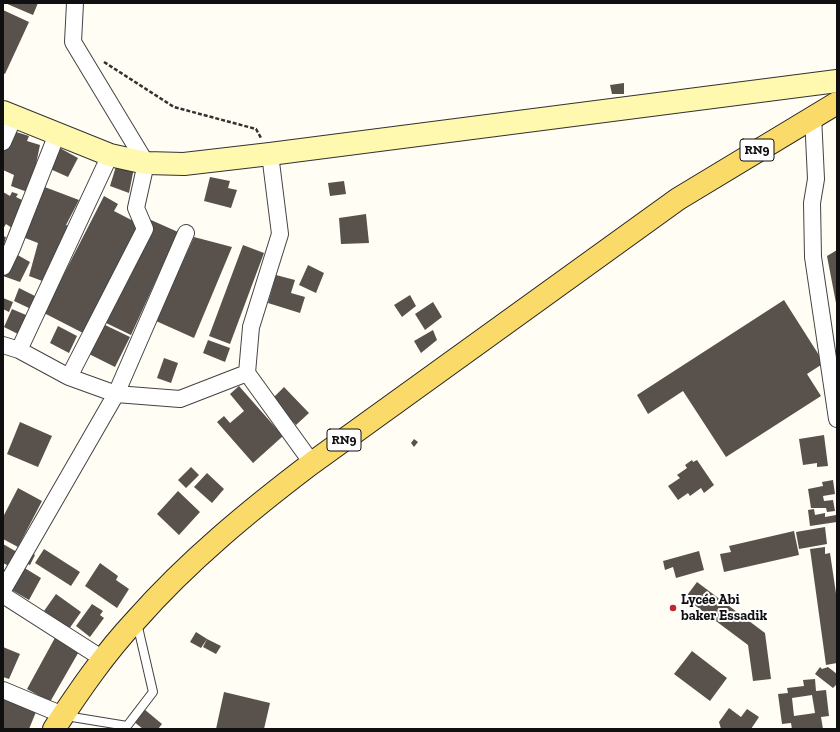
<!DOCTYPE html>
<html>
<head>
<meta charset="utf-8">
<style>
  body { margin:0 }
  #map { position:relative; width:840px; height:732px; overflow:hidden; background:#fffdf4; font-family:"Zilla Slab",serif }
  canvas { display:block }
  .frame { position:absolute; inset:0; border:4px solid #101010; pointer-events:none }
</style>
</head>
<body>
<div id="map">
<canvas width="840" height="732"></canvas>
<div class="frame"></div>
</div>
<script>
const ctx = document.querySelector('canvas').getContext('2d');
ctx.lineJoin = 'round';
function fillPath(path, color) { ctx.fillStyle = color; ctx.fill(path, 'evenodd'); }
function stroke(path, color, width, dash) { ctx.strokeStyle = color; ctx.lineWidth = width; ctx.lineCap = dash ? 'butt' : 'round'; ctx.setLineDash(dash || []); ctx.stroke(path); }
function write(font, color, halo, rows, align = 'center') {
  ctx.font = font + ' "Zilla Slab",serif'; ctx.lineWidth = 4; ctx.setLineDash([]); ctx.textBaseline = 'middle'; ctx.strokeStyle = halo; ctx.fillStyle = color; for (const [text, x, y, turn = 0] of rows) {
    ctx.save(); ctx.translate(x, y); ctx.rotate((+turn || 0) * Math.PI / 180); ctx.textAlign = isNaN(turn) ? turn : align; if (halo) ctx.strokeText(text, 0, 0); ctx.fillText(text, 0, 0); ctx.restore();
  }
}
fillPath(new Path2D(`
  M5,3H38L33,15Z
  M3,10L29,22L5,74L3,73Z
  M624,83V94H612L610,85Z
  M13,131L29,136L27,141L40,145L30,193L11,186L14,175L3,170V153Z
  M58,147L78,158L68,177L48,168Z
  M117,163L134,168L129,193L110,186Z
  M210,177L230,181L228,188L237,190L231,208L204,201Z
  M344,181L346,194L330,196L328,183Z
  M42,186L79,200L66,225L71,227L45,282L29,276L38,243L20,236Z
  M3,192L10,196L12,192L18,194L16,197L22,200L12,228L6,224L3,229Z
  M104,196L118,204L114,211L139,224L83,333L44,313Z
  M366,214L369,243L341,244L339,218Z
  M151,220L178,232L131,335L104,322Z
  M3,236L6,237L3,248Z
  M194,237L232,247L194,338L156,321Z
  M243,245L264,253L230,344L209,336Z
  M837,250V303H836L827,256Z
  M14,253L30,262L20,282L3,276Z
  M308,265L324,273L316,293L299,285Z
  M276,275L295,280L291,293L305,297L300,313L268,303Z
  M19,288L37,297L31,309L14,301Z
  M410,295L416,306L402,317L394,305Z
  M3,298L13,302L9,312L3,309Z
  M784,300L824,363L807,374L821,396L726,457L683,391L648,414L637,395Z
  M433,302L442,317L425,330L415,314Z
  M12,309L26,315L18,334L4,327Z
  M103,324L130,337L115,367L89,354Z
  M58,326L77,336L69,353L50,343Z
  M433,330L437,340L421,353L414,341Z
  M208,340L230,348L225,362L203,353Z
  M164,358L178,363L171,383L157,378Z
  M239,386L283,436L253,463L217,422L224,416L230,423L244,411L230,394Z
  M284,387L309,413L296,425L272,399Z
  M20,422L52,436L38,467L7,454Z
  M824,435L828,466L817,467V463L803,465L799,439Z
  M414,439L418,442L414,447L411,443Z
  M692,460L693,462L697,460L714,485L704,493L701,488L690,496L688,493L678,500L668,486L680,478L677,475L687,468L685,465Z
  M191,467L199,475L186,488L178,480Z
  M207,473L224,489L212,503L194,487Z
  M833,480L835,494L823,496L824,501L833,500L835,511L827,512L826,508H811L808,489L823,486L822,482Z
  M18,488L42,501L18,547L3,539V517Z
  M178,491L200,512L179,535L157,514Z
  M814,509L815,515L825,513V517L836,515L837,522L810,526L808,510Z
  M825,527L827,544L799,549L796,532Z
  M794,531L799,555L724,572L720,554L731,552L729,546Z
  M3,544L17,552L9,566L3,563Z
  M825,547V554L830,553L837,600V663L826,665L810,549Z
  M44,549L80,572L71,586L35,563Z
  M29,551L35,555L30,565L23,562Z
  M699,551L704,570L676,578L673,567L665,570L663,561Z
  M100,563L118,576L116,580L129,589L117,608L85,586Z
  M23,567L41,578L29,600L10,589Z
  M697,582L765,633L771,679L753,681L748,645L685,598Z
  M56,594L81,612L69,629L44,611Z
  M92,604L103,611L100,615L104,618L90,637L76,626Z
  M196,632L207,639L201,648L190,642Z
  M57,634L81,648L50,702L27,689Z
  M207,639L221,646L216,654L203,647Z
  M3,647L20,654L9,679L3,677Z
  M692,651L727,678L710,701L674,674Z
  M820,667L822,669L828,667L837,674V684L833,688L815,674Z
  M815,679L816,691L826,690L829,716L821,717L823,729H792L791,723L782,724L778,694L788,693L787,688L804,686L803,680ZM812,695L815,713L794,716L792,698Z
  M224,692L270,703L264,729H216Z
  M3,698L36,712L29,729H3Z
  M138,704L162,724L158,729H143L128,717Z
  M729,708L741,717L747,709L759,717L751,729H721L719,722Z`), '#59524c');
const lane = new Path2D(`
  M66,716L127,726L153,692L137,623`);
const street = new Path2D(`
  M813,116L816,179L812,203L813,257L837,419
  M3,142L14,117
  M270,154L280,234L251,327L247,373L312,463
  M3,267L12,248L57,134
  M3,345L19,350L69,377L116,394L180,399L247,373
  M19,350L110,155
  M69,377L145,229L136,208L146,163L73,42L75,3
  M3,590L116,394L186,233
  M3,595L103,659
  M3,690L63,715`);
const secondary = new Path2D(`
  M3,112L110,155L146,163L184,164L270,154L837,81`);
const primary = new Path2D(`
  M54,729C79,691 105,653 136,620C188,561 250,510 312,463L678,199L837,103`);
stroke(lane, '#434343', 10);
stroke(street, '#434343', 18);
stroke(secondary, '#323232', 24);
stroke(primary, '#212121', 24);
stroke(new Path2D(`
  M104,62L174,107L256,129L261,138`), '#323232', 2.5, [4, 2]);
stroke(lane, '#fff', 8);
stroke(street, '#fff', 16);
stroke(secondary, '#fff8af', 22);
stroke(primary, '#fadb69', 22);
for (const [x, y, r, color] of [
  [673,608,4,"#c42528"]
]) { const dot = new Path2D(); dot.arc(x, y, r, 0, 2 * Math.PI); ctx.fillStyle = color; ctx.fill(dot); stroke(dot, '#fff', 1.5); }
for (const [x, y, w] of [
  [757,150,34],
  [344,440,34]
]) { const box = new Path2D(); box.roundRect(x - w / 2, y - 11, w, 22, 3); ctx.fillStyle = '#fff'; ctx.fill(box); stroke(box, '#101010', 1); }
write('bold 13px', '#101010', null, [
  ["RN9",757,150],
  ["RN9",344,440]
]);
write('bold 14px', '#101010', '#fff', [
  ["Lycée Abi",681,600],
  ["baker Essadik",681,616]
], 'left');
</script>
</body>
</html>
